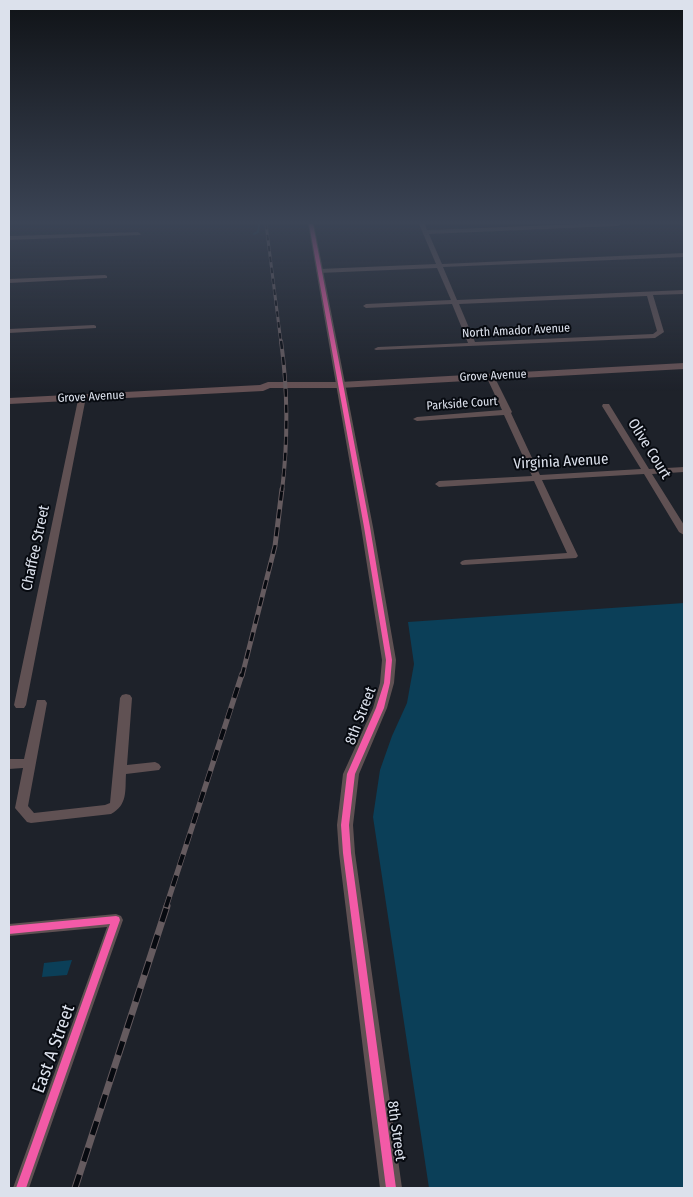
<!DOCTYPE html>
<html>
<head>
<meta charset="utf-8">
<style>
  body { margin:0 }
  #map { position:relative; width:693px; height:1197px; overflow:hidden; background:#1e222a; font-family:"Fira Sans Condensed",sans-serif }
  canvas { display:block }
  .frame { position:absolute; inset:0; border:10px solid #dce1ec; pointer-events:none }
</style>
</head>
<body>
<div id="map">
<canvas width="693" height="1197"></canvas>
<div class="frame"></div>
</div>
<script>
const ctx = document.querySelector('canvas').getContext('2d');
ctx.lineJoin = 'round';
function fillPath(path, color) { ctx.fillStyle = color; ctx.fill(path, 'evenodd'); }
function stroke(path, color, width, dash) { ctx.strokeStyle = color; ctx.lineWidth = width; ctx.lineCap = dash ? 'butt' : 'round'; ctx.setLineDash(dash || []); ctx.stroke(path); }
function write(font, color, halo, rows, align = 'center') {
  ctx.font = font + ' "Fira Sans Condensed",sans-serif'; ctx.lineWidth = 4; ctx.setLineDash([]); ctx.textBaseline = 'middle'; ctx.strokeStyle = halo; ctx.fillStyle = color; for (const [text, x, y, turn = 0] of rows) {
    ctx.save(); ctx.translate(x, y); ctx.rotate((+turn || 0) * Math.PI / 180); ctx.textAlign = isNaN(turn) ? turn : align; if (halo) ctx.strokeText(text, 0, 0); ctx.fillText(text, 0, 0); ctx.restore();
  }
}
fillPath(new Path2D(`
  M684,603V1188H429L373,817L380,770L392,736L407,703L414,664L408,622Z
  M72,960L67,975L42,977L44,963Z`), '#0b3f58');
stroke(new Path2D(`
  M254,234L258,232L259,224`), '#0b3f58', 2);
fillPath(new Path2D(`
  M419,224H425L427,230L581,224H621L618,226L429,234L442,264L684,253V257L443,267L457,300L684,290V294L653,295L664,332L655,338L376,350L374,349L378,347L468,343L452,304L366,308L363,306L366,304L451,300L437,268L319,273L316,271L319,269L436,264ZM647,296L657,331L653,334L475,342L459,304Z
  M138,232L141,234L140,235L9,240V236Z
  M105,275L107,276V278L9,283V279Z
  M94,325L96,326V328L9,333V329Z
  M487,374H490L494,376L512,412L511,413L540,475L641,469L602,406L603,404H609L649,469L684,467V472L652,474L684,525V535L679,532L644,474L542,480L578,556L576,558L462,565L460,563L462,561L465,560L567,553L534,481L439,487L435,484L439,481L532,476L504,415L417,421L413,419L417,417L502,410L486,376Z
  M79,395H82L86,397L26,705L24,708H16L14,705Z
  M126,694L130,695L132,698L127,765L155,762L159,764L161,767L159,770L126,774C125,790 128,805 111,814L31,823L27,822L15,808L23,768L9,769V759H24L37,700H45L47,703L28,806L34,813L105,805L110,803L120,698L122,695Z
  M116,914L121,916L123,920L29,1188H13L107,927L9,936V924Z`), '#605153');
fillPath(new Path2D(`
  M308,224H314L373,527L396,660L394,683L387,708L359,774L353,825L355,853L402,1188H380L339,853L337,825L343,774L373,708L380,683L382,660L361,527Z
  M680,224H684V227L682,226Z`), '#605153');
fillPath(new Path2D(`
  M684,363V369L340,388H270L263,391L9,404V398L260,385L268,382H340Z`), '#655154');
const railFar4 = new Path2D(`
  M266,224L281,343`);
const railFar3 = new Path2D(`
  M281,341C288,391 288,441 282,491`);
const railFar2 = new Path2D(`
  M242,676L275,546L282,489`);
const railFar1 = new Path2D(`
  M166,907L242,674`);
const rail = new Path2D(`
  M75,1188L167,906`);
stroke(railFar4, '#655b5f', 3);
stroke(railFar3, '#655b5f', 4);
stroke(railFar2, '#655b5f', 5);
stroke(railFar1, '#655b5f', 5.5);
stroke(rail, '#655b5f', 7);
stroke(railFar4, '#070a10', 2, [5.5]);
stroke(railFar3, '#070a10', 2.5, [8]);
stroke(railFar2, '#070a10', 3, [9]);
stroke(railFar1, '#070a10', 4, [11]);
stroke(rail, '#070a10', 5, [14]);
fillPath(new Path2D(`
  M309,224H313L370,527L392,660L390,683L384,708L355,774L349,825L351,853L396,1188H386L343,853L341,825L347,774L376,708L384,683L386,660L364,527Z
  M116,916L119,917L120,920L26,1188H16L110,924L9,934V926Z`), '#f35aa7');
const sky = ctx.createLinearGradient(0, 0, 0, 391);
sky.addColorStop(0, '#101317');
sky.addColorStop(0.57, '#3b4455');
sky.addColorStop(1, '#3b445500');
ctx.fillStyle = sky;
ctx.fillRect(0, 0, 693, 391);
write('12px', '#dce1ec', '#070a10', [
  ["North Amador Avenue",516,331,-3],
  ["Grove Avenue",493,376,-3],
  ["Grove Avenue",91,397,-3],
  ["Parkside Court",462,404,-4]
]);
write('15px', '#dce1ec', '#070a10', [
  ["Olive Court",649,449,58],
  ["Virginia Avenue",561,462,-3],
  ["Chaffee Street",36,548,-78],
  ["8th Street",361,716,-69],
  ["8th Street",396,1131,82]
]);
write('18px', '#dce1ec', '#070a10', [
  ["East A Street",54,1049,-70]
]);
</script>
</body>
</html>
